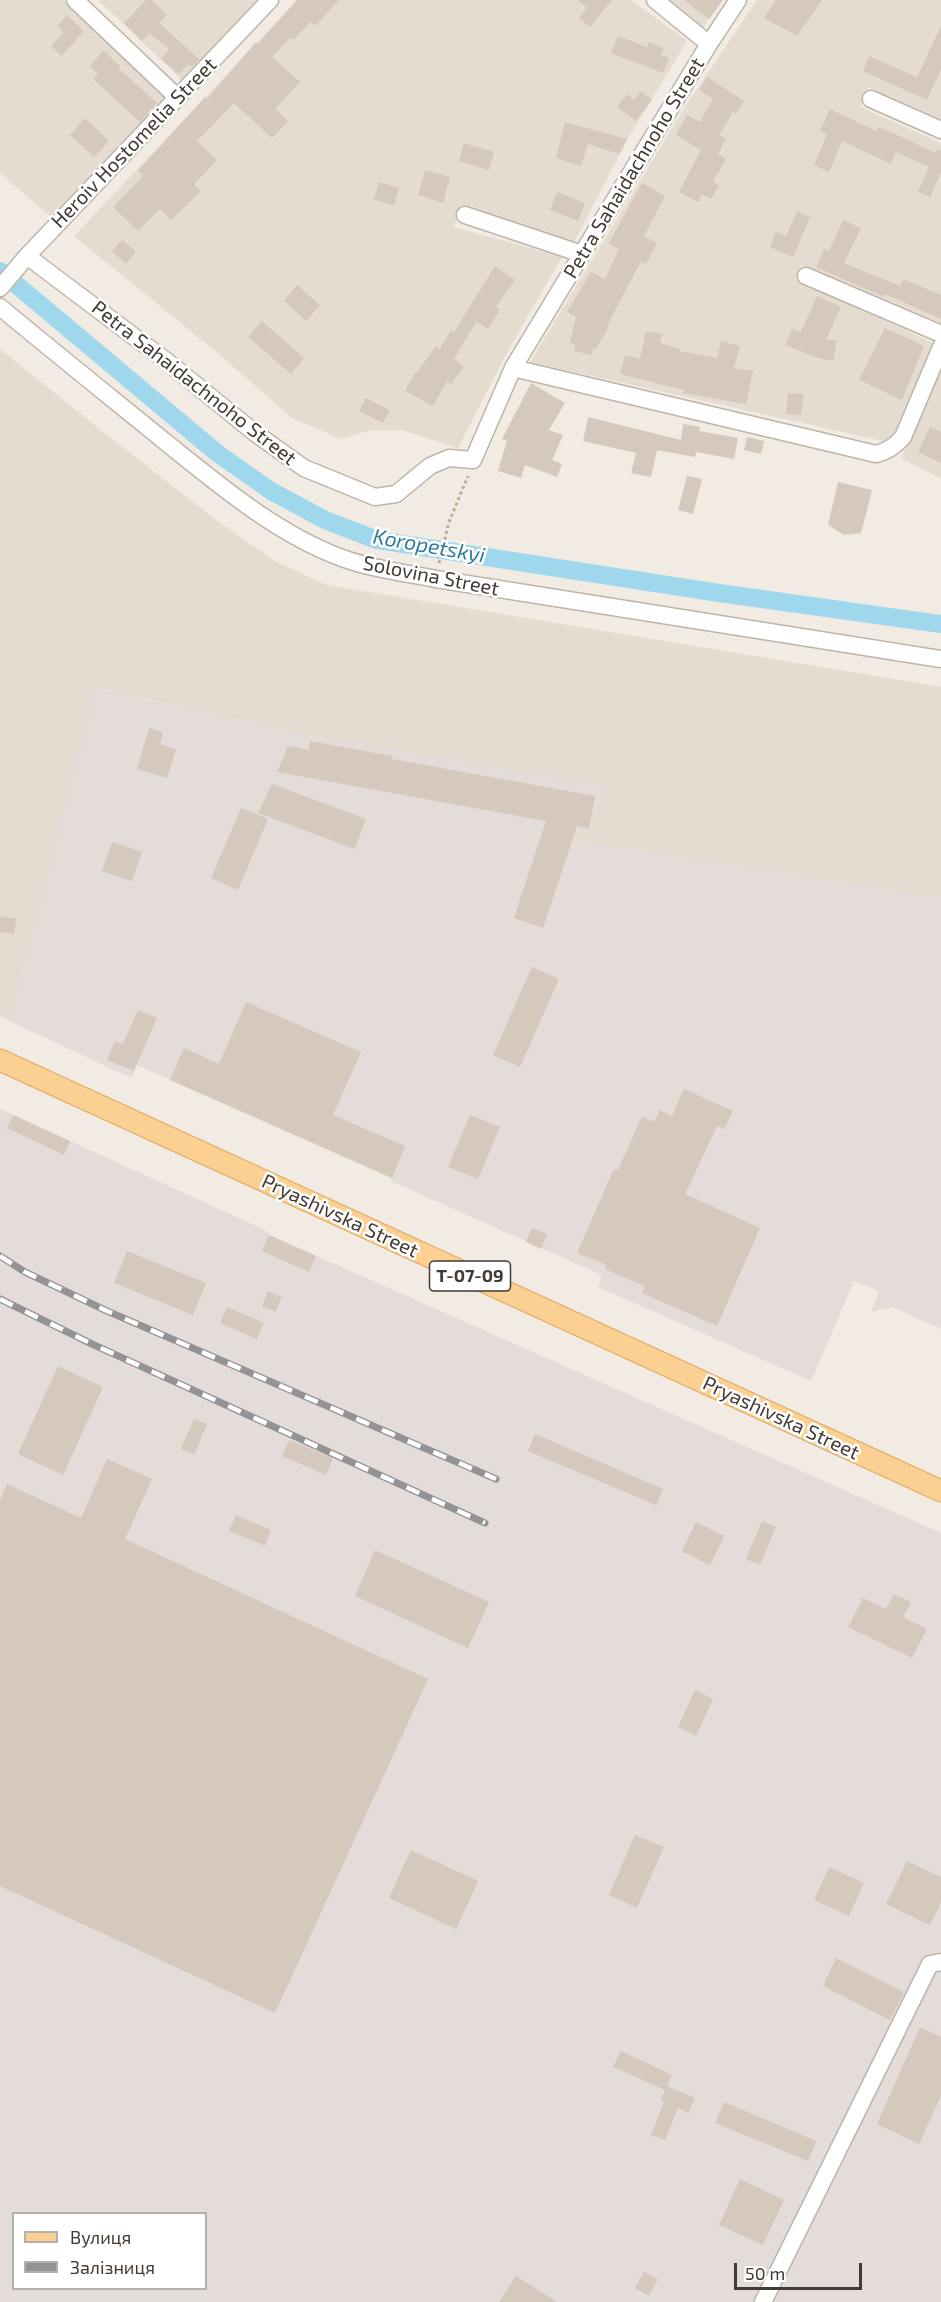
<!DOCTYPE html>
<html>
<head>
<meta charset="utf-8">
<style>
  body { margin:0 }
  #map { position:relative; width:941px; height:2302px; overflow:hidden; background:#f1ebe3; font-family:"Exo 2",sans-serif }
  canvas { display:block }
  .legend { position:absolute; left:12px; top:2212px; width:195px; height:78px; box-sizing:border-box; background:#fff; border:2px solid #b3b0ad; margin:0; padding:8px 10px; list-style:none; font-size:18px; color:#423a33 }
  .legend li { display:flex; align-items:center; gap:12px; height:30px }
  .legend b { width:30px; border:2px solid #b3b0ad }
  .scale { position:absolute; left:734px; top:2263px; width:128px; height:27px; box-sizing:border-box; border:3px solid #423a33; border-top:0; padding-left:8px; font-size:18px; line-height:21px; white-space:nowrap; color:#423a33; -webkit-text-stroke:4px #fff; paint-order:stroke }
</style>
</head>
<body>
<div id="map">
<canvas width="941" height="2302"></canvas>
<ul class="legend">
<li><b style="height:8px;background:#fbd092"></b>Вулиця</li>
<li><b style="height:8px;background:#939393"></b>Залізниця</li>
</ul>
<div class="scale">50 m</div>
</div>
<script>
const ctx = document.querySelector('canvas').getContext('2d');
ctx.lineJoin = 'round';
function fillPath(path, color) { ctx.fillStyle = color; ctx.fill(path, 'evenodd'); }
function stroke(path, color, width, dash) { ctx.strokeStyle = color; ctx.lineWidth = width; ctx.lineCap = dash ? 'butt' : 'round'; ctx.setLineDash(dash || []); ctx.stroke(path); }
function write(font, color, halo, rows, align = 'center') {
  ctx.font = font + ' "Exo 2",sans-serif'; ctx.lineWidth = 5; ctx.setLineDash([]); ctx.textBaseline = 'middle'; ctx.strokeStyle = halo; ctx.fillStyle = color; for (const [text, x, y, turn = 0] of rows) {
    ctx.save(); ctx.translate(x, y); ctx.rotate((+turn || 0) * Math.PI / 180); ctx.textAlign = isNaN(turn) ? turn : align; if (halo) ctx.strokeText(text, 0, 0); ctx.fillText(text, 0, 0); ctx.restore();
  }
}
fillPath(new Path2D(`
  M0,0H64L165,97L52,218L0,173Z
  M98,0H256L183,81Z
  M297,0H631L687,41L630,135L573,244L460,207L454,227L562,257L509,349L458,448L402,430H371L341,439L292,418L220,355L74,236Z
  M668,0H721L702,29Z
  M757,0H941V119L868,87L860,107L941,143V327L802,266L795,279L933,343L893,436L883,441L530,362L685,107Z
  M0,349L97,427L220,523L275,561L326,585L941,687V898L574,840L577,831L593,834L600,792L299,733L97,688L10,1021L0,1016Z
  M941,372V479L901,458Z`), '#e5dcd1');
fillPath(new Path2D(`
  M96,688L299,733L607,785L605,792H600L593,834L578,831L574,840L941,898V1329L892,1307L871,1312L879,1291L854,1281L811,1381L598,1287L602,1275L391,1181V1178L137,1065L131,1078L10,1021Z
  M0,1109L265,1230L269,1235L941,1533V2302H0ZM14,2214H206V2288H14Z`), '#e3dcd8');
stroke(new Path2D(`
  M0,271L217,453L271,491L325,520L377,540L719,593L941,624`), '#9fd7ed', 18);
fillPath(new Path2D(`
  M146,0H152L167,15L159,23L199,59L192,67L188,64L179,74L161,59L169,49L149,33L142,41L124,23Z
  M297,0H339L315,26L310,22L293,40L290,38L272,57L300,82L275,109L288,121L272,138L234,103L197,141L217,160L194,184L201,191L171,220L160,209L138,231L113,207L143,176L138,171L205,97L207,99L256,42L258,44Z
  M577,0H612L590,27L579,18L587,8Z
  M684,0H723L709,19Z
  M776,0H822L797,36L764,18Z
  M67,15L84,31L62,56L51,46L64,32L57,26Z
  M941,26V69L927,100L863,71L869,56L917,77Z
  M618,36L647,47L649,42L664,48L661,55L669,58L663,73L611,53Z
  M103,50L120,66L118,68L157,103L140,122L93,79L98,74L90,67Z
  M707,77L744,101L736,114L733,112L719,135L726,139L718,154L726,159L713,182L719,185L711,199L702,194L698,202L679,192L701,150L676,135L687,115L700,122L713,99L699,90Z
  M641,91L652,100L636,121L617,107L627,94L634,100Z
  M830,109L876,131L878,127L902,137L935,153L937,149L941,151V172L930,197L918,192L929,167L896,152L891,164L842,141L829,172L814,165L827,134L820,131Z
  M85,118L109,141L94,157L70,135Z
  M565,122L623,138L627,139L619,154L588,144L581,166L556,158Z
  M464,143L494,152L489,170L459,161Z
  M425,170L450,177L443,203L418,195Z
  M379,182L399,188L394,205L374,200Z
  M642,183L665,196L644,236L657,243L646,264L641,261L610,320L607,330L596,349L593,348L592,355L574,351L576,345L570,343L576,317L567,312L591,272L605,279L619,249L609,243Z
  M557,192L585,203L578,221L550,210Z
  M797,211L810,217L793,257L770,247L776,232L786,236Z
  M843,220L861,228L844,263L900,286L903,279L941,295V319L885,294L884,297L816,267L824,249L829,251Z
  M122,240L136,252L126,264L112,251Z
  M495,266L515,280L496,307L500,310L488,329L476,322L454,359L464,367L451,384L447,381L433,406L405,391L416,371L417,372L436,346L440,349L451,330L454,332Z
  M297,285L320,305L306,321L284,301Z
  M817,296L841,307L826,339L837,341L833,361L815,357L785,345L792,329L801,332Z
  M262,321L304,358L291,374L248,337Z
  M885,328L924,346L902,400L859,380Z
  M646,331L662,334L660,343L680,349V351L717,358L721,341L740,346L734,368L753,371L746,404L683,393L684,390L620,374L625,355L640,359Z
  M531,383L565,403L549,430L563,435L552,460L562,464L557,477L525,465L521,478L498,471L507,441L502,439Z
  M788,393L804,394L801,415L786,414Z
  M366,398L390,410L383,423L359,411Z
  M588,417L681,440L683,424L700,427L699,431L738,438L734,459L696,452L695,457L657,450L651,477L631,473L636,453L583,441Z
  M930,427L941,432V463L918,452Z
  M747,437L764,441L761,454L744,450Z
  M687,476L702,479L693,514L678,510Z
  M838,482L872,490L861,533L844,535L828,525Z
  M149,728L163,732L160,744L176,749L167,778L137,769Z
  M310,741L392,756V759L595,796L589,829L577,826L543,928L514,918L546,821L277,772L288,746L309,750Z
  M272,784L366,819L355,849L258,813Z
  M241,808L268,819L238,890L211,878Z
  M112,842L142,852L132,881L102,871Z
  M0,916L16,919L14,934L0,932Z
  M532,967L559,979L520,1067L493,1055Z
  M246,1002L361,1052L333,1115L405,1146L392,1178L170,1080L184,1048L219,1064Z
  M138,1010L157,1018L134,1071L107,1060L115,1041L123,1044Z
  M684,1089L733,1111L724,1129L717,1126L685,1194L760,1228L717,1326L642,1293L645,1286L605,1269L607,1265L577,1253L614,1169L618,1170L642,1116L654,1122L660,1110L672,1116Z
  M13,1115L70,1141L64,1155L7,1128Z
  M470,1115L500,1127L478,1179L448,1167Z
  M532,1228L547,1234L541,1249L526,1242Z
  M269,1235L316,1256L309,1272L262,1251Z
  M127,1251L206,1283L193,1315L114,1283Z
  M268,1291L282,1297L275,1312L262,1306Z
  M227,1307L264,1323L257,1339L220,1323Z
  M58,1366L103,1387L63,1475L18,1454Z
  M194,1419L207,1424L194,1455L181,1449Z
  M535,1434L663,1489L656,1505L528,1451Z
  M289,1440L333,1458L326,1475L282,1456Z
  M107,1459L152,1479L125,1539L428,1679L275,2013L0,1886V1500L7,1484L81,1518Z
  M236,1515L271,1530L265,1546L229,1531Z
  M762,1521L776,1527L760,1565L746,1559Z
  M696,1522L724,1536L710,1565L682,1551Z
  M375,1550L489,1602L468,1648L355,1596Z
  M894,1594L911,1602L903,1617L927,1629L912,1658L848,1627L863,1598L886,1609Z
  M695,1690L713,1699L696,1736L678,1727Z
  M635,1835L664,1847L637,1908L609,1895Z
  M411,1850L478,1881L456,1929L389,1898Z
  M907,1861L941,1877V1902L930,1925L886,1904Z
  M829,1867L864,1883L849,1916L814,1900Z
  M836,1958L904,1992L890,2020L823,1986Z
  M920,2027L941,2037V2095L919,2144L877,2124Z
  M621,2051L672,2075L665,2090L613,2067Z
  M667,2086L695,2098L688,2113L678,2108L665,2140L651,2135L664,2102L661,2100Z
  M724,2102L816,2141L808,2161L715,2123Z
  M740,2179L784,2200L763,2245L719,2225Z
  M644,2272L658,2279L649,2296L635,2288Z
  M516,2276L557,2302H499Z`), '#d5c8bc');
const minor = new Path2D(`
  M75,0L178,98
  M655,0L709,44
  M871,99L941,130
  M465,215L582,254
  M27,256L169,363L255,433L304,468L375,497L396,494L430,466L449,458L473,460L513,368L709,44L738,0
  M806,276L941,334
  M0,288L27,256L270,0
  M0,307C54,352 109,396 163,440C218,484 275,533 342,558C372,569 405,573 436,579L941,659
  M513,368L876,454C888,451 895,446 903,437L941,347
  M763,2302L930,1964L941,1962`);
const major = new Path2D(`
  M0,1060L941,1491`);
stroke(minor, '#bfb4a9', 19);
stroke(major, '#dfaa62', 23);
stroke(new Path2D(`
  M439,563L449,522L468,476`), '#bdab97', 3, [3, 3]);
stroke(minor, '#fff', 16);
stroke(major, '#fbd092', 21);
const rail = new Path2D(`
  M0,1256L25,1272L107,1311L496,1479
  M0,1299L92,1344L485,1523`);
stroke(rail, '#939393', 7);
stroke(rail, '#fff', 4.5, [14]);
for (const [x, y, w] of [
  [470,1276,81]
]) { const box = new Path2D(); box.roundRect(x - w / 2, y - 15, w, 30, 4.5); ctx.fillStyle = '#fff'; ctx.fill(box); stroke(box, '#423a33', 1.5); }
write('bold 18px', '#423a33', null, [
  ["Т-07-09",470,1276]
]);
write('20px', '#423a33', '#fff', [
  ["Heroiv Hostomelia Street",134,143,-46],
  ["Petra Sahaidachnoho Street",634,168,-59],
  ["Petra Sahaidachnoho Street",194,383,38],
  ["Solovina Street",431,576,11],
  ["Pryashivska Street",340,1216,25],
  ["Pryashivska Street",781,1418,25]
]);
write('italic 21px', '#2e7a9b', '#fff', [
  ["Koropetskyi",429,546,10]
]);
</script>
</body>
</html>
